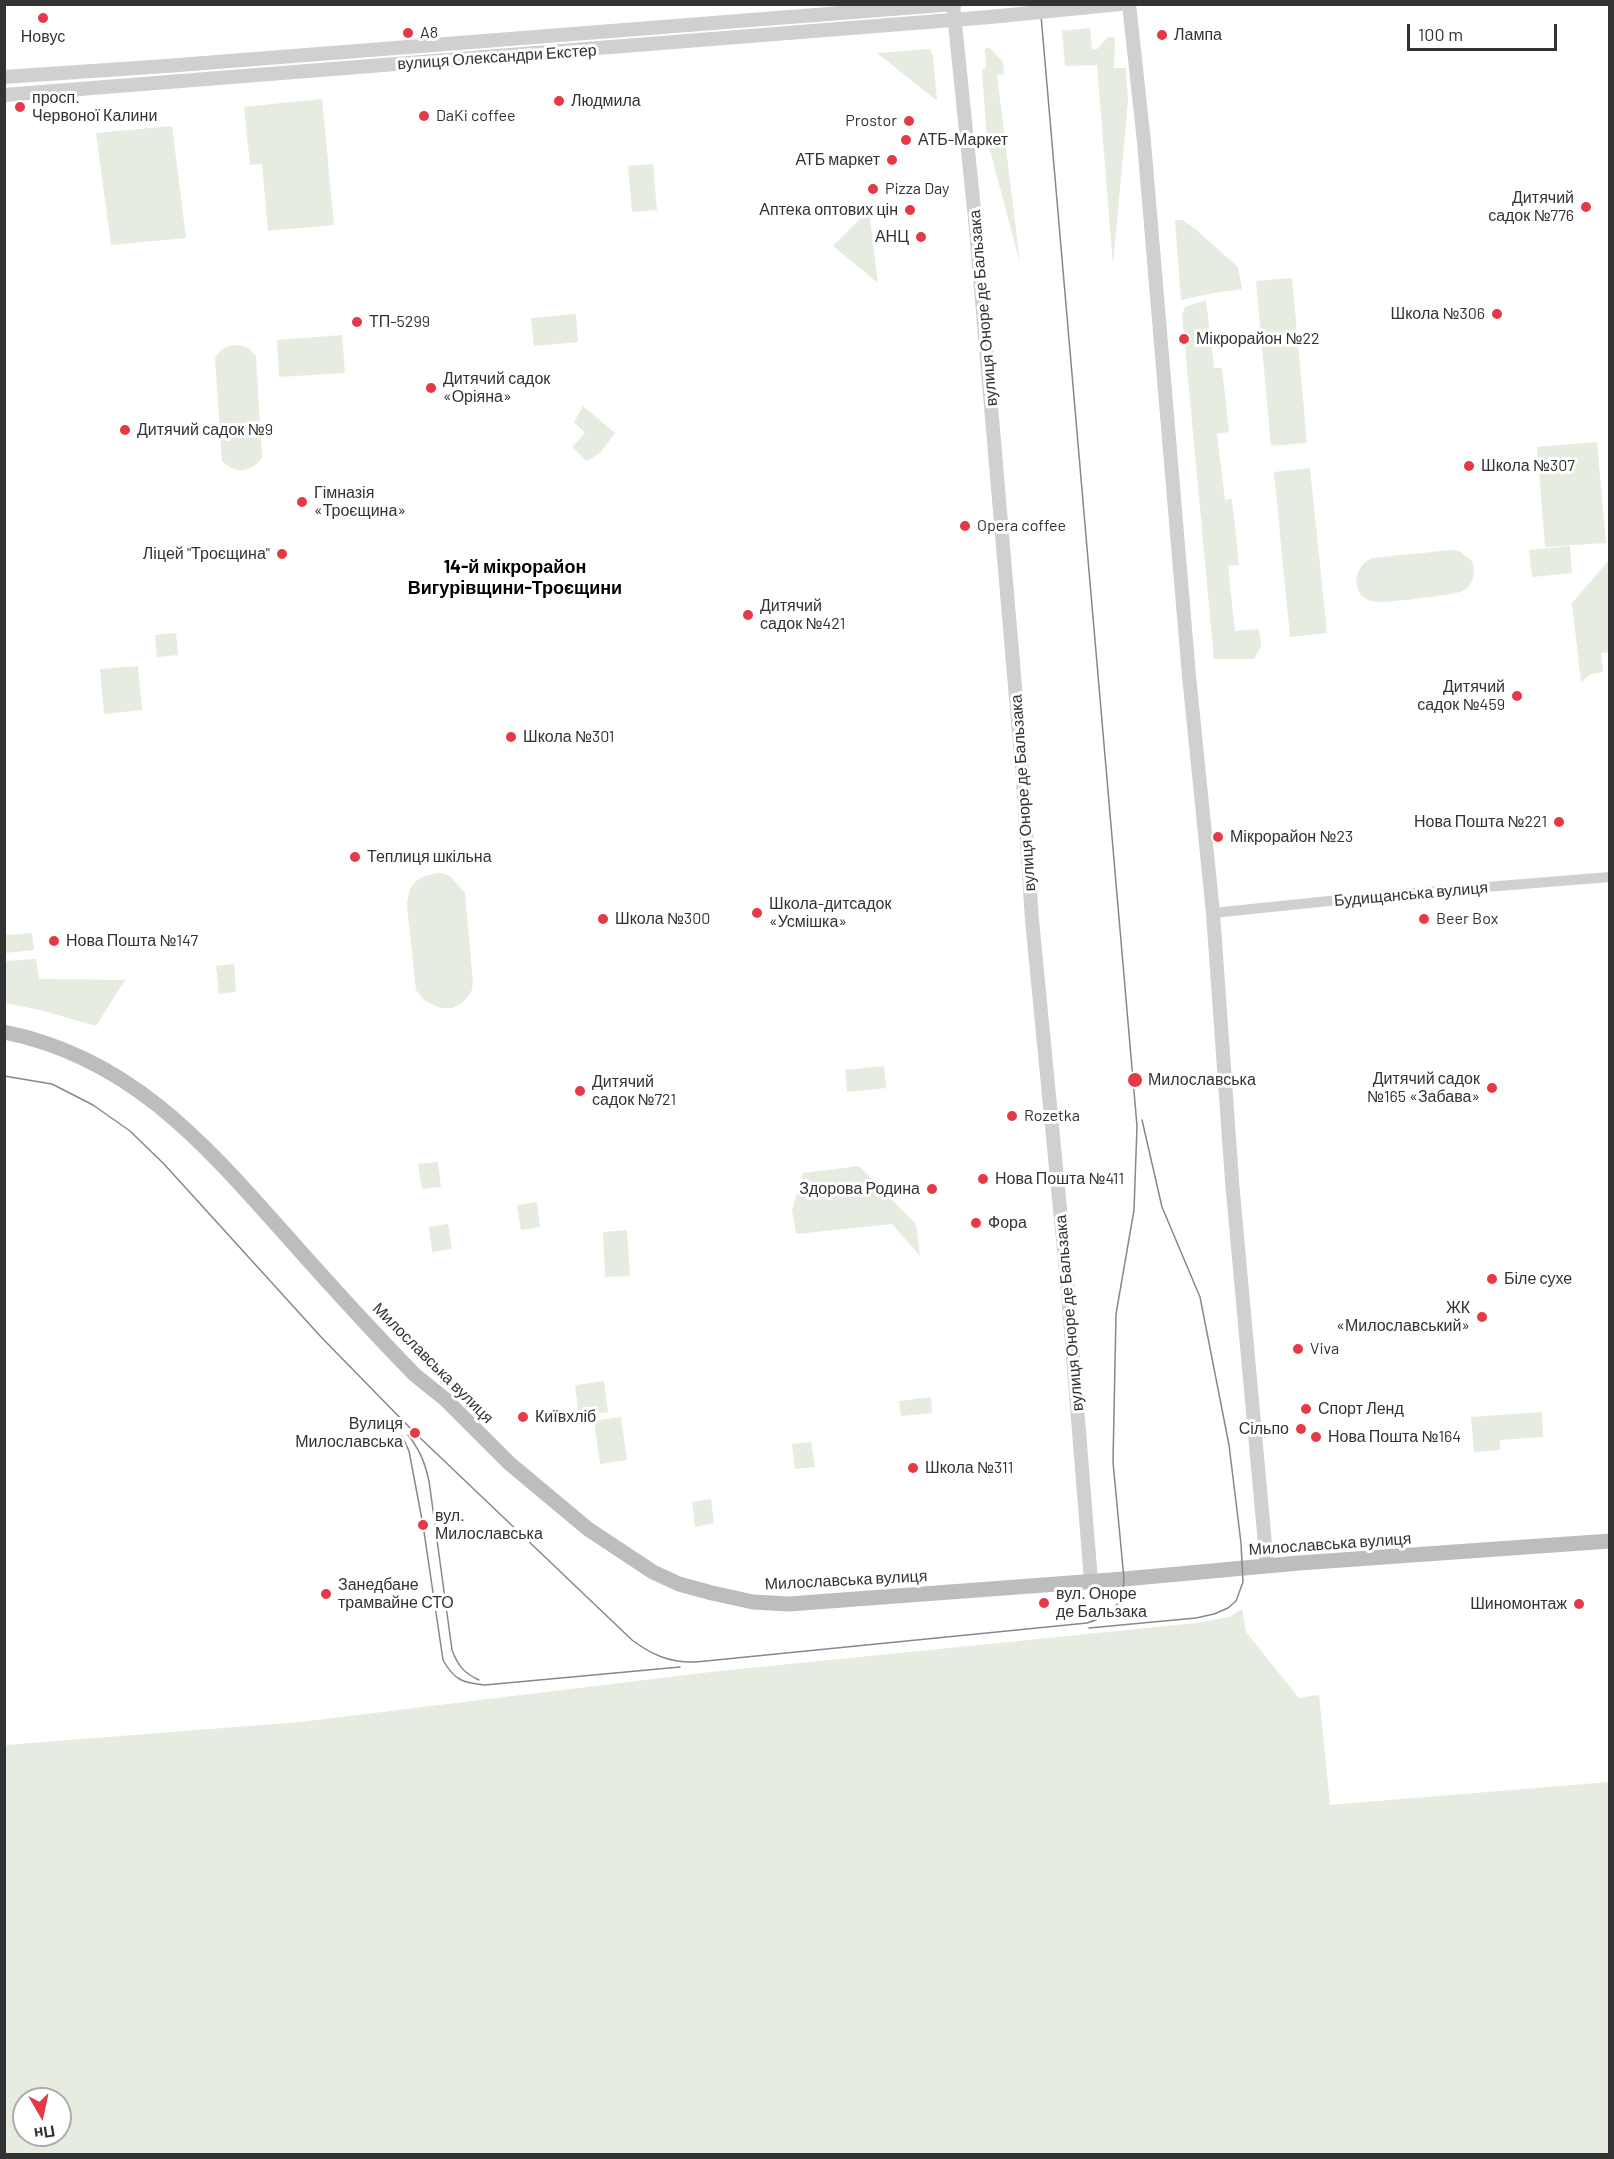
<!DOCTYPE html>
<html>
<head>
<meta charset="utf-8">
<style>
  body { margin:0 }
  #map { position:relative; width:1614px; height:2159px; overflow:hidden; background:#fff; font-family:Barlow,sans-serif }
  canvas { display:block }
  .frame { position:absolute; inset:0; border:6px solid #333; pointer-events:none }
  .north { position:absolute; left:12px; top:2087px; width:60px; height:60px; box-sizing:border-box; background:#fff; border:2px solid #adadad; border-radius:50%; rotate:171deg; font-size:16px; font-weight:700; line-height:24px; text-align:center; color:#333 }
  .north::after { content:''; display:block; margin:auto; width:21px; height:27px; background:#e63946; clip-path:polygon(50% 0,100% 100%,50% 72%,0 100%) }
  .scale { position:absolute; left:1407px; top:24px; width:150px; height:27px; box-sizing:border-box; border:3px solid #333; border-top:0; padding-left:8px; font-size:18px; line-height:21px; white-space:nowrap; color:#333; -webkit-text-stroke:4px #fff; paint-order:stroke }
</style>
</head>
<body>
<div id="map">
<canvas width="1614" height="2159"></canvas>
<div class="frame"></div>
<div class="north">Пн</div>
<div class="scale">100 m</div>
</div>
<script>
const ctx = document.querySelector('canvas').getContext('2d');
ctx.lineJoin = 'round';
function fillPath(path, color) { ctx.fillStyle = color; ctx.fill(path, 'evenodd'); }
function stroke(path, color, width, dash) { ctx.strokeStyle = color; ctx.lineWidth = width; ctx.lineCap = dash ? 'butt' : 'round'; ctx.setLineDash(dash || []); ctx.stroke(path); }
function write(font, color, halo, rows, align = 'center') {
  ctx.font = font + ' Barlow,sans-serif'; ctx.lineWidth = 6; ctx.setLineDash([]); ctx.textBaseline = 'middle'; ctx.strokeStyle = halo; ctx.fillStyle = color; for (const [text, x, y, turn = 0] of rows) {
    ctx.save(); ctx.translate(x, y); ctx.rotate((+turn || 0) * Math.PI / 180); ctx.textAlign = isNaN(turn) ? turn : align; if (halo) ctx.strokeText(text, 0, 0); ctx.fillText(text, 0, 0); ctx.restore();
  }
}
fillPath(new Path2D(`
  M1090,28L1092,50L1097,49L1108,37L1115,38L1114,68H1126L1128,101L1113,265L1097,65L1065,66L1062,31Z
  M989,47L1003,62L1004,74L997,75L1020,263L987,139L982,70L986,67L985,49Z
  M930,49L933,56L937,101L877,53Z
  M322,99L334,225L268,231L262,164L250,165L244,107Z
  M172,126L186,238L111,245L96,133Z
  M653,164L657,210L632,212L628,166Z
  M869,210L878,283L833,246Z
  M1175,220H1182L1193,227L1238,267L1242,289L1214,293L1181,300Z
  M1292,278L1307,443L1271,446L1256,281Z
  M1206,300L1214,368H1222L1229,432L1217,434L1225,500L1232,499L1239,565L1228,566L1235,631L1259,629L1261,646L1254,659H1214L1182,314L1185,307Z
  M576,314L578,342L534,346L531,318Z
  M342,335L345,373L279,377L277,340Z
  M239,345L249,348L256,356L262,458C251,473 235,474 222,461L215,359C220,348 226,346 239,345Z
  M583,406L615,433L600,453L587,461L572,447L585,433L574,422Z
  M1597,442L1606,543L1545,547L1537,447Z
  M1310,468L1327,633L1290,637L1274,472Z
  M1570,546L1572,573L1532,577L1529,550Z
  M1451,550L1459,551L1472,561C1474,570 1476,579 1468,587C1466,589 1462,591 1460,592C1450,595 1386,603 1376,602C1350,599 1351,567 1372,558Z
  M1609,560V652L1601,653L1603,672L1591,674L1581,682L1572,603Z
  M176,633L178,655L157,657L155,635Z
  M138,666L142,710L104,714L100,669Z
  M440,873L450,876L465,893L473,983L471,993L463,1002L452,1008H440L425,1001L416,990L407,906C409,882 417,876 440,873Z
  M32,933L34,950L5,953V935Z
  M36,959L39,979L125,980L96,1026L40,1010L5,1003V961Z
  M234,964L236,992L219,994L216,966Z
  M884,1066L886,1088L847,1092L845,1070Z
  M438,1162L441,1187L422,1189L418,1164Z
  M859,1166L916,1224L920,1256L892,1224L796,1234L792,1210L803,1173Z
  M537,1202L540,1227L521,1230L517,1205Z
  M448,1224L452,1249L432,1252L429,1227Z
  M627,1230L630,1276L605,1277L603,1232Z
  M604,1381L608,1412L579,1416L575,1385Z
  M931,1397L932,1413L901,1416L899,1401Z
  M1542,1412L1543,1437L1500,1440V1450L1474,1452L1471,1417Z
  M621,1417L627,1460L600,1464L594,1421Z
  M811,1442L815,1467L795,1469L792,1444Z
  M711,1499L714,1523L695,1527L692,1502Z
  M1242,1609L1246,1632L1299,1698L1319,1695L1330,1805L1609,1782V2154H5V1745L300,1722L710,1672L1197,1623L1229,1617ZM24,2099H60V2135H24Z`), '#e6ecdf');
stroke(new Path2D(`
  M1213,913L1387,895L1610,877`), '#d0d0d0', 10);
stroke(new Path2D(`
  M953,4L975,219L1023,780L1032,920L1067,1281L1091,1581
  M1129,4L1144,142L1189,676L1213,913L1232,1181L1267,1566
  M4,77L166,66L955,4
  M4,95L990,17`), '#d0d0d0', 14);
stroke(new Path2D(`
  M4,1032C134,1058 208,1148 292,1242C332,1287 373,1332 415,1375L446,1400L509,1463L588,1529L653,1572L679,1584L712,1593L753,1602L789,1604L1124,1579L1299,1563L1610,1541`), '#bdbdbd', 15);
stroke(new Path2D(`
  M4,1076L52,1084L93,1105L130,1131L164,1164L322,1338L415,1433L632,1640C652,1655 670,1663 696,1662L1087,1623C1112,1615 1123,1606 1124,1579L1113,1462L1116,1314L1134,1210L1137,1126L1040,4
  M408,1435C420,1450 425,1463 429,1481L452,1650C458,1666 464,1673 479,1680
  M402,1436L409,1451L423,1525L443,1660C454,1680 463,1683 485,1685L680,1667
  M1089,1628L1196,1618L1214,1614L1228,1608L1236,1601L1243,1582L1241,1543L1229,1445L1200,1297L1162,1207L1142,1120`), '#888', 1.5);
stroke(new Path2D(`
  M990,17L1120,4`), '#d0d0d0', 14);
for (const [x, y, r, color] of [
  [43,18,6,"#e63946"],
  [408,33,6,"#e63946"],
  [1162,35,6,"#e63946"],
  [559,101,6,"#e63946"],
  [20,107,6,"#e63946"],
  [424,116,6,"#e63946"],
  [909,121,6,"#e63946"],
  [906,140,6,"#e63946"],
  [892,160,6,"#e63946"],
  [873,189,6,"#e63946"],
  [1586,207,6,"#e63946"],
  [910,210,6,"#e63946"],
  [921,237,6,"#e63946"],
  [1497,314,6,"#e63946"],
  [357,322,6,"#e63946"],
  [1184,339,6,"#e63946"],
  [431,388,6,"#e63946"],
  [125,430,6,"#e63946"],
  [1469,466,6,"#e63946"],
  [302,502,6,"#e63946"],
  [965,526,6,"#e63946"],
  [282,554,6,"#e63946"],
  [748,615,6,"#e63946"],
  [1517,696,6,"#e63946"],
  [511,737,6,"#e63946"],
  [1559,822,6,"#e63946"],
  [1218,837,6,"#e63946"],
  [355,857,6,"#e63946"],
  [757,913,6,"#e63946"],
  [603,919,6,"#e63946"],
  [1424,919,6,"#e63946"],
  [54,941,6,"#e63946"],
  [1135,1080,8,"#e63946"],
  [1492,1088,6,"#e63946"],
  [580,1091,6,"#e63946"],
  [1012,1116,6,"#e63946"],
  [983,1179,6,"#e63946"],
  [932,1189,6,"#e63946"],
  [976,1223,6,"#e63946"],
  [1492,1279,6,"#e63946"],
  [1482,1317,6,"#e63946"],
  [1298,1349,6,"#e63946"],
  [1306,1409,6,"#e63946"],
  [523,1417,6,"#e63946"],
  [1301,1429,6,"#e63946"],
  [415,1433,6,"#e63946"],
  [1316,1437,6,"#e63946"],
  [913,1468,6,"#e63946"],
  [423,1525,6,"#e63946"],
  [326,1594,6,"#e63946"],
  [1044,1603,6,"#e63946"],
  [1579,1604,6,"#e63946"]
]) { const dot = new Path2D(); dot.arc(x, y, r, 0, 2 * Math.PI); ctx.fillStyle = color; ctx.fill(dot); stroke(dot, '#fff', 2); }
write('16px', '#333', '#fff', [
  ["A8",420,33],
  ["Лампа",1174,35],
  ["Новус",43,37,"center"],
  ["просп.",32,98],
  ["Червоної Калини",32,116],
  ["Людмила",571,101],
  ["DaKi coffee",436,116],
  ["Prostor",897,121,"right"],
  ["АТБ-Маркет",918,140],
  ["АТБ маркет",880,160,"right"],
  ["Pizza Day",885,189],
  ["Дитячий",1574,198,"right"],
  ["садок №776",1574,216,"right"],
  ["Аптека оптових цін",898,210,"right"],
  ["АНЦ",909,237,"right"],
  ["Школа №306",1485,314,"right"],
  ["ТП-5299",369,322],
  ["Мікрорайон №22",1196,339],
  ["Дитячий садок",443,379],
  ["«Оріяна»",443,397],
  ["Дитячий садок №9",137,430],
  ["Школа №307",1481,466],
  ["Гімназія",314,493],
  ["«Троєщина»",314,511],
  ["Opera coffee",977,526],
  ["Ліцей \"Троєщина\"",270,554,"right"],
  ["Дитячий",760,606],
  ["садок №421",760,624],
  ["Дитячий",1505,687,"right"],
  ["садок №459",1505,705,"right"],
  ["Школа №301",523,737],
  ["Нова Пошта №221",1547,822,"right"],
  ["Мікрорайон №23",1230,837],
  ["Теплиця шкільна",367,857],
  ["Школа-дитсадок",769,904],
  ["«Усмішка»",769,922],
  ["Школа №300",615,919],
  ["Beer Box",1436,919],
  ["Нова Пошта №147",66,941],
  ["Дитячий садок",1480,1079,"right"],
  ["№165 «Забава»",1480,1097,"right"],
  ["Милославська",1148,1080],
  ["Дитячий",592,1082],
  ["садок №721",592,1100],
  ["Rozetka",1024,1116],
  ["Нова Пошта №411",995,1179],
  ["Здорова Родина",920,1189,"right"],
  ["Фора",988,1223],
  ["Біле сухе",1504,1279],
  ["ЖК",1470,1308,"right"],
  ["«Милославський»",1470,1326,"right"],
  ["Viva",1310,1349],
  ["Спорт Ленд",1318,1409],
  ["Київхліб",535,1417],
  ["Вулиця",403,1424,"right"],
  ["Милославська",403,1442,"right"],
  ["Сільпо",1289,1429,"right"],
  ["Нова Пошта №164",1328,1437],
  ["Школа №311",925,1468],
  ["вул.",435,1516],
  ["Милославська",435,1534],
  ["Занедбане",338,1585],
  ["трамвайне СТО",338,1603],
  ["вул. Оноре",1056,1594],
  ["де Бальзака",1056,1612],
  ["Шиномонтаж",1567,1604,"right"]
], 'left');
write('16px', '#333', '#fff', [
  ["вулиця Олександри Екстер",497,57,-4],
  ["вулиця Оноре де Бальзака",983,308,-95],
  ["вулиця Оноре де Бальзака",1023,793,-94],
  ["Будищанська вулиця",1411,894,-5],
  ["вулиця Оноре де Бальзака",1069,1313,-95],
  ["Милославська вулиця",433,1363,45],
  ["Милославська вулиця",1330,1544,-4],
  ["Милославська вулиця",846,1580,-3]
]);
write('bold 18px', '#000', '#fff', [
  ["14-й мікрорайон",515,567],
  ["Вигурівщини-Троєщини",515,588]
]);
</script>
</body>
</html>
